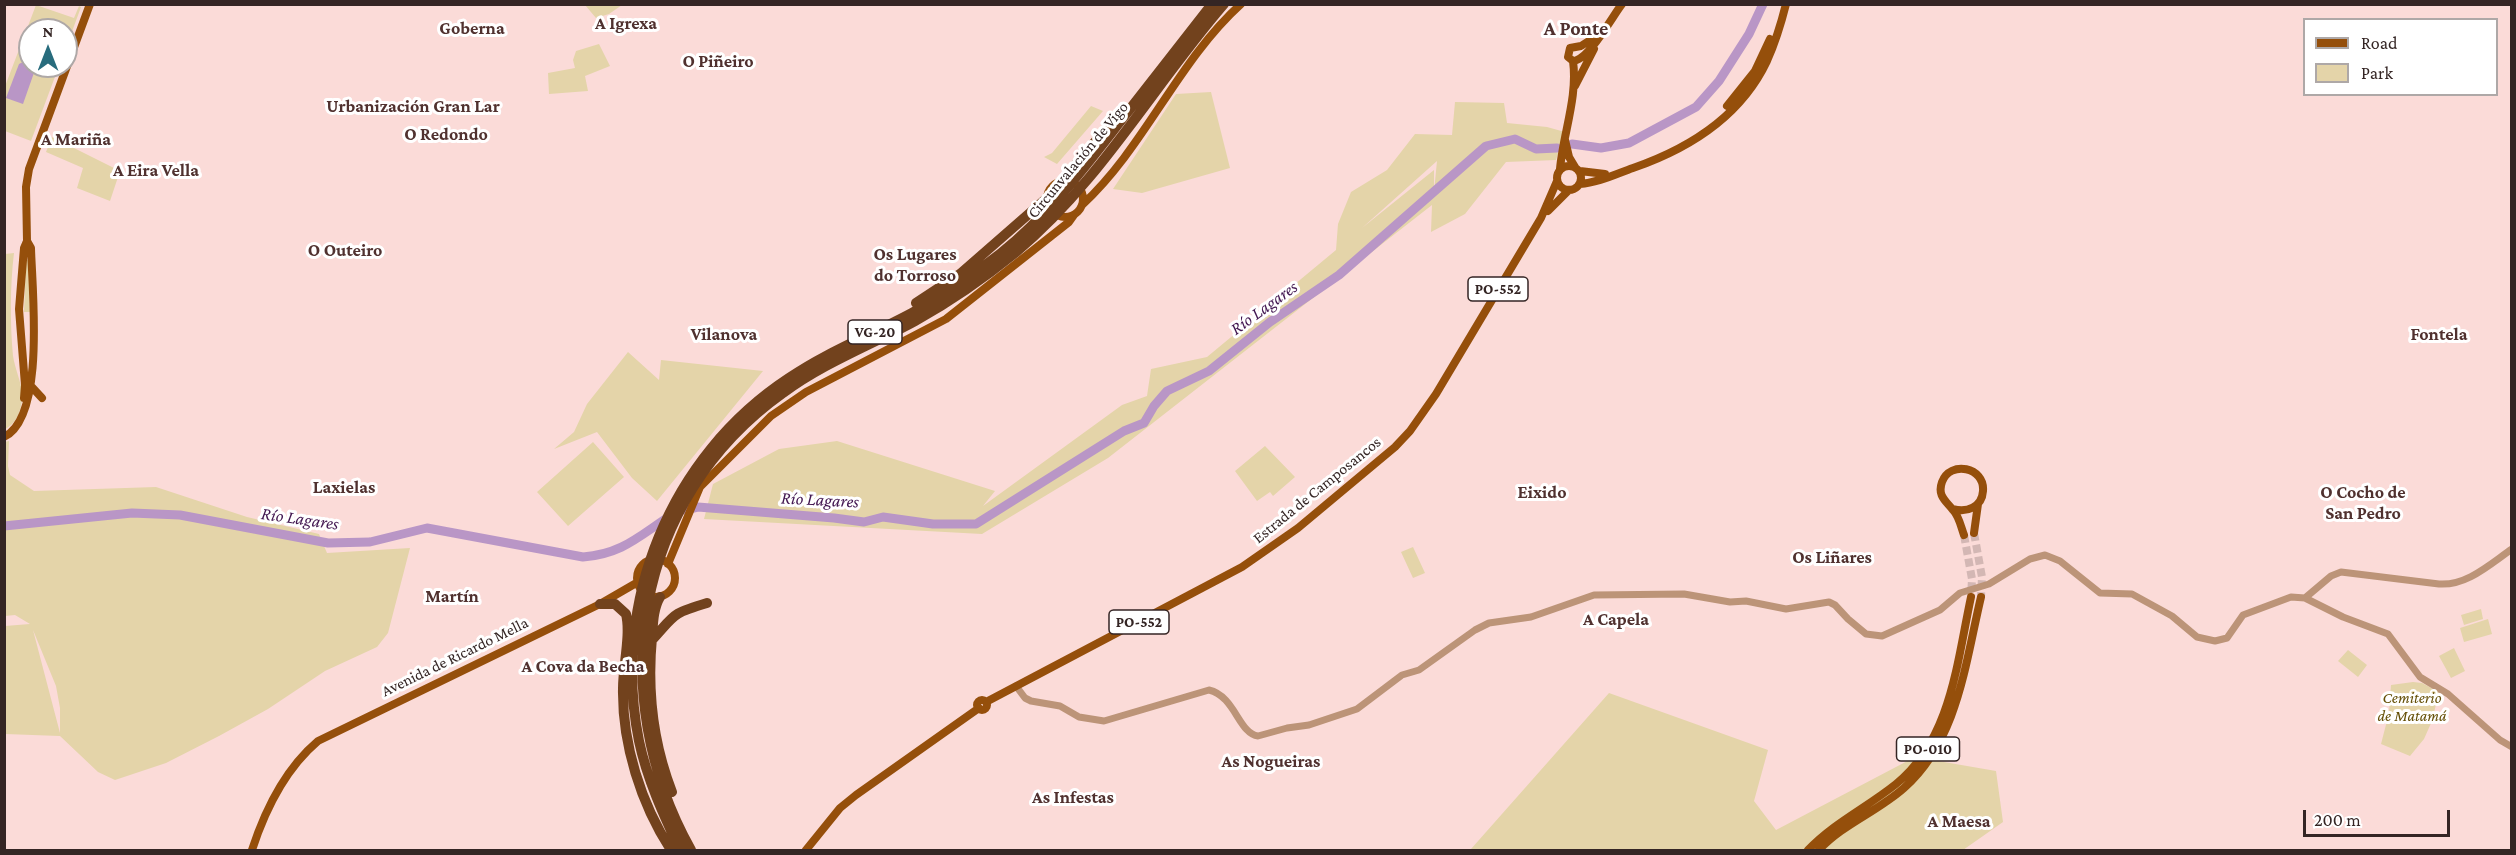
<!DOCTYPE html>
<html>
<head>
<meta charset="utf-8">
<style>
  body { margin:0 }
  #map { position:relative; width:2516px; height:855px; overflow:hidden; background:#fbdbd8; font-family:"Crimson Pro",serif }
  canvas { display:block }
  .frame { position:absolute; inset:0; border:6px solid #342524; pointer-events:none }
  .legend { position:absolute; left:2303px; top:18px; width:195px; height:78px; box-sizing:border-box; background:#fff; border:2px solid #aea8a7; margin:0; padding:8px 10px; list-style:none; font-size:18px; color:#342524 }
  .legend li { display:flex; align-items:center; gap:12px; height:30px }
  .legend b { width:30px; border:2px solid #aea8a7 }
  .north { position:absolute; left:18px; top:18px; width:60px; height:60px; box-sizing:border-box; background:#fff; border:2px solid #aea8a7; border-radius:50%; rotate:0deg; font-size:16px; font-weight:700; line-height:24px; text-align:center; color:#342524 }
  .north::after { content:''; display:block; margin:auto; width:21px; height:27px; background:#286c7d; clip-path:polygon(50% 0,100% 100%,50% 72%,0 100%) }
  .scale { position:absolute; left:2303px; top:810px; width:147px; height:27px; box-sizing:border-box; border:3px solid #342524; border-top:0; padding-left:8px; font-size:18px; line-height:21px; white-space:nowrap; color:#342524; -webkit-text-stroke:4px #fff; paint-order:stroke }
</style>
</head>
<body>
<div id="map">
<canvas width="2516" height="855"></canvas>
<div class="frame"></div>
<ul class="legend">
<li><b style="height:8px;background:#954f0b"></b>Road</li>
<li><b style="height:16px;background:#e4d4a9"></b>Park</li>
</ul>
<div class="north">N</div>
<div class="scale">200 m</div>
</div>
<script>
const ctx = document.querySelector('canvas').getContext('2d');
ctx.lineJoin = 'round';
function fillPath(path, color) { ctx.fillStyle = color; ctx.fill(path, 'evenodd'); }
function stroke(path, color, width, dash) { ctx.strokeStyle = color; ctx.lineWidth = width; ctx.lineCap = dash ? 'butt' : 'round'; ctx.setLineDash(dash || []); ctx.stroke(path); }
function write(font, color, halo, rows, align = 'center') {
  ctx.font = font + ' "Crimson Pro",serif'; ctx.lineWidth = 6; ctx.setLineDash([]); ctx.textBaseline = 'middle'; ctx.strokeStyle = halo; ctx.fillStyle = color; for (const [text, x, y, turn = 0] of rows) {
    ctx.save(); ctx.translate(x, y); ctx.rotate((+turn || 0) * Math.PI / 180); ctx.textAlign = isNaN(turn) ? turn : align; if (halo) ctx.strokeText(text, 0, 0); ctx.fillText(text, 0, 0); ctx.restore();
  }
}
fillPath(new Path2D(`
  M36,5L74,18L79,6L81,7L66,48V30H30V66H59L31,141L5,131L4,89Z
  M585,5H622L609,14L596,18Z
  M599,44L610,66L585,76L588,91L549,94L548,73L575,68L573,60L576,51Z
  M1211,92L1230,168L1142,193L1113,189L1176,94Z
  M1455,102L1504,103L1507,123L1547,127L1565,132L1556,160L1506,162L1465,214L1431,232L1432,205L1108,458L982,534L704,519L713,484L779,449L837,441L995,491L983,506L1122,405L1147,396L1151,369L1207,357L1336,250L1338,224L1351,192L1387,170L1415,134L1452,135ZM1437,161L1434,192V170L1362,228Z
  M1091,106L1103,111L1057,164L1044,157L1052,153Z
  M52,137L120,171L110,201L77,188L83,168L46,152Z
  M14,253C10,286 10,323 13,356C15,369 21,381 22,393C23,407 17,424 5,429V254Z
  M26,260H28L30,312H24Z
  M628,352L659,380L661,360L763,371L657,501L632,478L597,432L554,449L574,432L587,404Z
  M9,441L8,466L10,475L34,491L156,487L247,517L319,534L327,553L410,548L388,633L377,647L325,671L268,709L219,736L166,763L115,780L98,772L60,736L5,734V626L30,624L15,615L5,616L4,442ZM33,630L56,686L60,708V733Z
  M593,442L624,477L568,526L537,492Z
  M1265,446L1295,477L1273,496L1270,492L1257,501L1235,471Z
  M1413,547L1425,573L1413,578L1401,552Z
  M2481,609L2483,619L2464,625L2461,615Z
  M2488,619L2492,634L2464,642L2460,628Z
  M2454,648L2465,671L2451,678L2439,656Z
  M2348,650L2367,665L2358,677L2338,661Z
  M2413,682L2422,683L2439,692L2432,721L2424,739L2410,756L2381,744L2389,713L2391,685Z
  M1609,693L1768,750L1754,801L1776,830L1915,757L1996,771L2003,822L1963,850H1465L1471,849Z`), '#e4d4a9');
fillPath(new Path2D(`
  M23,62L36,67L23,104L6,98L19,64Z`), '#b996c6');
stroke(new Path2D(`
  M1572,144L1601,148L1629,143L1696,107L1719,81L1749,34L1763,4
  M685,510L698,507L834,518L864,522L883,517L933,524H976L1124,431L1144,423L1154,406L1167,391L1209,371L1270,322L1339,275L1486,146L1515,139L1536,149L1557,148
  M4,526L132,513L180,515L328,543L370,542L427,528L583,557C622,554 639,536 670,516`), '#b996c6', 9);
stroke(new Path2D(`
  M1974,533L1982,577L1981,597
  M1964,535L1972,579L1971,597`), '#d3b7b4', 8, [8, 4]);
stroke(new Path2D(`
  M2305,598L2331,576L2341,572L2439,584C2467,586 2490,564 2512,549
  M1016,686L1025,698L1031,701L1060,706L1079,717L1104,721L1209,690C1235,696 1239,734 1258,736L1287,728L1309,725L1357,709L1402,675L1419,670L1475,630L1489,623L1531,617L1594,595L1684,594L1730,602L1746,601L1786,609L1829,602L1835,605L1848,619L1866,634L1882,636L1940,610L1960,593L1989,584L2030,559L2045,555L2060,561L2100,593L2132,594L2172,616L2197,637L2215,641L2227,638L2243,615L2291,597L2305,598L2343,617L2388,634L2420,677L2448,694L2500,740L2512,747`), '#bc9478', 7);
stroke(new Path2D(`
  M1573,61C1588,61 1612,17 1622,4
  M1573,61L1568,57L1570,48L1581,46L1595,37
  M1575,86L1594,49
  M1727,106L1755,71L1770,39
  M1565,140L1569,157L1575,167
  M1557 178a12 12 0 1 1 24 0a12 12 0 1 1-24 0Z
  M1560,169C1563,134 1578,97 1573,61
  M1580,171L1605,174
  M1047 199a18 18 0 1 1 36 0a18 18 0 1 1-36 0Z
  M1580,184C1598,183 1616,174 1633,168C1688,149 1741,116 1767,61C1775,43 1781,24 1786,4
  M1082,205C1145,147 1177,62 1241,4
  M1548,211L1569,190
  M30,385L42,398
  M24,398L25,385L19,309L24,248L27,241
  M4,437C46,417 32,290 31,248L27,241L26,187L29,169L90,4
  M1953,509C1967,513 1982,507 1983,491C1985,467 1950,460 1942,482C1937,496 1946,501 1953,510C1959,516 1961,527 1964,535
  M1974,533L1978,504
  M637 578a19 19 0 1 1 38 0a19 19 0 1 1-38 0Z
  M668,564L700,487L771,416L806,392L946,319L1069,222L1074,215
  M977 705a5 5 0 1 1 10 0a5 5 0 1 1-10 0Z
  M986,702L1242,567L1298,528L1395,447L1410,431L1436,394L1541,218L1557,181
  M252,850C265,810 285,769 318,741L600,604L638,582
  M806,850L840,808L856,795L979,708
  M1808,850C1835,822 1866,808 1896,784C1951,740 1957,662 1971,597
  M1819,850C1843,824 1877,812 1904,788C1958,740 1965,664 1981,597`), '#954f0b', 8);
stroke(new Path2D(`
  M1062,181L1105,130
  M916,303L960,274L1047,198
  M660,597C653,609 653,624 652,637C647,690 653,743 672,792
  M600,604H615L626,614C631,634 623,666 623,688C622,744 641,804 671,850
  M651,641C676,614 670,614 707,603
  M680,850C664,816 647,779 639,741C611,602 670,456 789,378C827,352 871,335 912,313C943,296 972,276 1000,254C1046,217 1083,170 1119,123C1150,83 1181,44 1212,4
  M691,850C604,694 633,500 783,393C823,363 871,345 915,321C951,301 984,278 1016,252C1099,183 1154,85 1224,4`), '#72421d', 10);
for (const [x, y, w] of [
  [1498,289,60],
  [875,332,54],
  [1139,622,60],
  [1928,749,63]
]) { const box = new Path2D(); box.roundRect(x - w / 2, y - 12, w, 24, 4.5); ctx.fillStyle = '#fff'; ctx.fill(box); stroke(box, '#342524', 1.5); }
write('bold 15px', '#342524', null, [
  ["PO-552",1498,289],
  ["VG-20",875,332],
  ["PO-552",1139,622],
  ["PO-010",1928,749]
]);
write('16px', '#342524', '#fff', [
  ["Circunvalación de Vigo",1078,160,-50],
  ["Estrada de Camposancos",1317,490,-39],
  ["Avenida de Ricardo Mella",455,657,-26]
]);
write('italic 16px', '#644e05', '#fff', [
  ["Cemiterio",2412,698],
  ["de Matamá",2412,716]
]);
write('bold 18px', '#50312f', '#fff', [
  ["A Igrexa",626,23],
  ["Goberna",472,28],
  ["O Piñeiro",718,61],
  ["Urbanización Gran Lar",413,106],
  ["O Redondo",446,134],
  ["A Mariña",76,139],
  ["A Eira Vella",156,170],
  ["O Outeiro",345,250],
  ["Os Lugares",915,254],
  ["do Torroso",915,275],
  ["Vilanova",724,334],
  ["Fontela",2439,334],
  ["Laxielas",344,487],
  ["Eixido",1542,492],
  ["O Cocho de",2363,492],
  ["San Pedro",2363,513],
  ["Os Liñares",1832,557],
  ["Martín",452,596],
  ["A Capela",1616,619],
  ["A Cova da Becha",583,666],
  ["As Nogueiras",1271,761],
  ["As Infestas",1073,797],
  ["A Maesa",1959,821]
]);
write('italic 18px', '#421650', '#fff', [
  ["Río Lagares",1264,308,-36],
  ["Río Lagares",820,500,3],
  ["Río Lagares",300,519,8]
]);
write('bold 20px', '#50312f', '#fff', [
  ["A Ponte",1576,29]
]);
</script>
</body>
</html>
